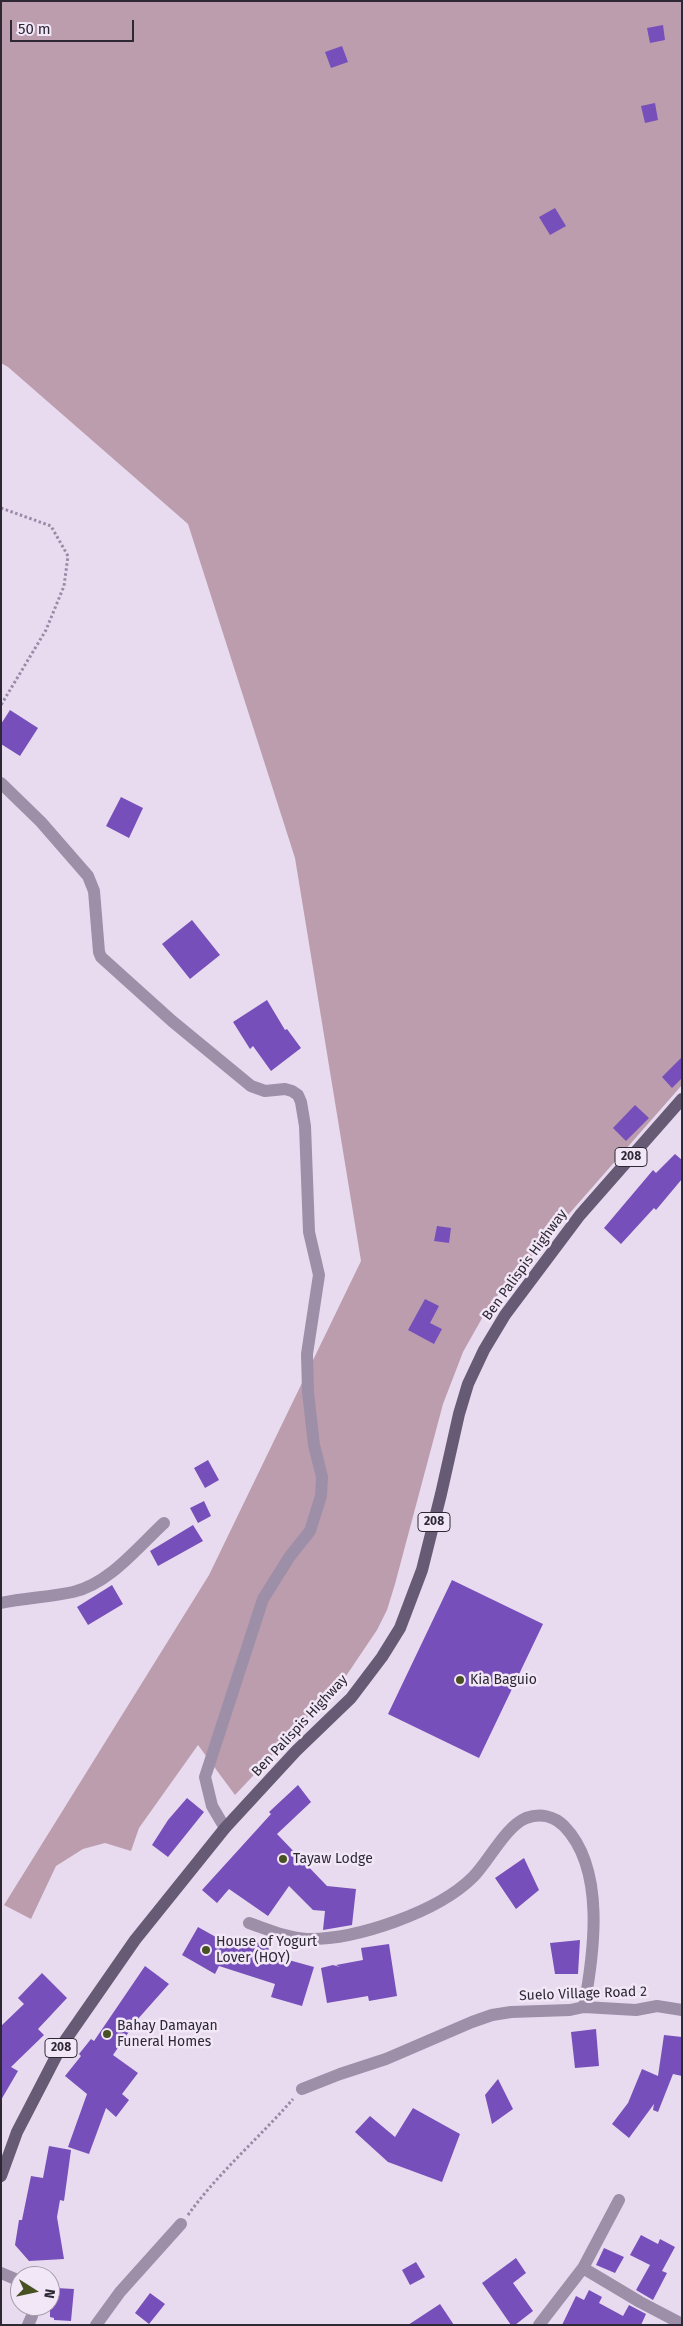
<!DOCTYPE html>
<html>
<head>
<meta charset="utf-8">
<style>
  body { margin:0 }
  #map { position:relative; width:683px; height:2326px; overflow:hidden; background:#e8dbef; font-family:"Fira Sans",sans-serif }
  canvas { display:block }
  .frame { position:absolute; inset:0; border:2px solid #2d2834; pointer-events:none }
  .north { position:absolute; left:10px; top:2266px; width:50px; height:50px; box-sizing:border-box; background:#f2e7f7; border:1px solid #a39ba9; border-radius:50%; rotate:100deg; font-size:14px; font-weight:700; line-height:20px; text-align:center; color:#2d2834 }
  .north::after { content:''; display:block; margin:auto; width:18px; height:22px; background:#475122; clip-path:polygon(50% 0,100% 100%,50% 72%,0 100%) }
  .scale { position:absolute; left:10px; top:20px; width:124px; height:22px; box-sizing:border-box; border:2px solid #2d2834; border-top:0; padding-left:6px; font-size:15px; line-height:18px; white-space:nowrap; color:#2d2834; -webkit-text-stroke:4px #f2e7f7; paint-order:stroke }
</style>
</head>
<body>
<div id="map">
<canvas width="683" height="2326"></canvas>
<div class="frame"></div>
<div class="north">N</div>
<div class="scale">50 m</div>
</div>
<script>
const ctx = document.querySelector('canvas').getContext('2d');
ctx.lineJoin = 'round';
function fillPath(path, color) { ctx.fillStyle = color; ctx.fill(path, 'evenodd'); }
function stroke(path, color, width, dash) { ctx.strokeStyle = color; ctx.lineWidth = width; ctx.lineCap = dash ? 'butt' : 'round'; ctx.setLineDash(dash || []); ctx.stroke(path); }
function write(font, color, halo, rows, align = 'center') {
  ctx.font = font + ' "Fira Sans",sans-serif'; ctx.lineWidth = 5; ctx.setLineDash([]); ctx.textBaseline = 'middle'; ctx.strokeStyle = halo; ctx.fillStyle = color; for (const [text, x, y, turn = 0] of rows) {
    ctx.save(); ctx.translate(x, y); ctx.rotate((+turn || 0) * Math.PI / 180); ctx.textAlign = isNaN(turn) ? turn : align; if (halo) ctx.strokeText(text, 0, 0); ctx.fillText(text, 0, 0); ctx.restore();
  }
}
fillPath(new Path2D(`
  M1,1H682V1085L490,1304L463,1352L443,1404L395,1584L387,1610L377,1630L344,1679L235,1795L198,1745L139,1828L131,1851L105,1843L83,1849L56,1866L31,1919L4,1905L209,1575L361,1261L295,858L188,524L8,367L1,363Z`), '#bc9dae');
fillPath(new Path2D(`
  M663,25L665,40L650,43L647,28Z
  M342,46L348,62L331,68L325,52Z
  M655,103L658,120L645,123L641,106Z
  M555,208L566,226L550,235L539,217Z
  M10,710L38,728L20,756L1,744V724Z
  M121,797L143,808L129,838L106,826Z
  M192,920L220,955L190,979L162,944Z
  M267,1000L285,1030L287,1029L301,1048L271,1071L253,1046L250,1049L233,1022Z
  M682,1057V1078L672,1088L662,1077Z
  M635,1105L649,1118L626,1141L613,1128Z
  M675,1154L682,1160V1179L656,1210L654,1208L621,1244L604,1228L653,1170L656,1173Z
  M437,1226L451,1228L449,1243L434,1241Z
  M425,1299L439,1306L430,1323L442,1329L434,1344L408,1330Z
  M208,1460L219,1480L205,1488L194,1468Z
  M204,1501L211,1516L198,1523L190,1508Z
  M193,1525L203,1541L158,1566L150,1551Z
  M452,1580L543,1624L479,1758L388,1714Z
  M112,1585L123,1604L88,1625L77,1607Z
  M298,1785L311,1802L277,1834L327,1886L356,1889L352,1925L323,1930L325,1911L313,1910L289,1886L268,1916L229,1889L217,1903L202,1890L271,1814L269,1812Z
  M187,1798L204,1812L168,1857L152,1845L168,1820Z
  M524,1858L539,1890L516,1909L495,1878Z
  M198,1927L239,1950L244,1937L270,1945L267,1954L314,1967L302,2006L271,1997L275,1984L219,1966L215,1974L182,1955Z
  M580,1940L578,1974H555L550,1943Z
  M389,1944L397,1996L369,2001L368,1996L327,2003L321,1968L333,1965L340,1967L336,1965L363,1960L361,1948Z
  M145,1966L169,1984L137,2020L113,2055L138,2073L122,2094L129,2100L116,2117L106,2108L89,2154L68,2147L87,2094L65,2076L81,2056L79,2054L91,2039L94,2041Z
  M42,1973L67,1998L38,2029L44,2035L11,2067L18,2071L1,2100V2026L24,2004L18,1998Z
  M596,2029L599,2066L575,2068L571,2032Z
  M664,2035L682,2037V2076L673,2074L658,2112L653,2110L654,2104L629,2138L612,2124L628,2103L642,2069L658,2076Z
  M498,2079L513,2109L492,2124L485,2095Z
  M413,2108L460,2134L442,2182L388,2162L355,2132L370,2116L395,2137Z
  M49,2146L71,2150L64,2201L60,2200L57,2217L64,2259L29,2261L15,2245L19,2220H22L31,2176L43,2178Z
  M641,2235L658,2244L660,2239L675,2247L662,2271L667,2273L653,2300L636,2290L650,2265L630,2255Z
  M604,2248L624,2257L615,2273L596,2265Z
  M516,2258L526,2273L513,2283L533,2311L515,2325H511L482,2283Z
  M416,2262L425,2277L410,2285L402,2270Z
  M56,2288L74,2289L71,2321L54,2320V2318L50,2317V2297H56Z
  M589,2290L602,2297L599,2303L623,2316L629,2305L646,2314L641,2325H562L576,2296L584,2300Z
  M150,2293L165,2304L149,2324L135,2313Z
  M440,2304L454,2325H408Z`), '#774fba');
stroke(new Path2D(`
  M1,508L51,526L68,556L64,586L46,630L1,705
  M188,2215C218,2173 259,2138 293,2099`), '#9a8aa7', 3, [2.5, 2.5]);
stroke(new Path2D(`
  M1,783L41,822L88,876L94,891L99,952L101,957L172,1021L251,1086L265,1091L285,1089L292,1091L298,1095L301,1102L305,1126L309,1232L319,1275L307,1354L308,1392L314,1445L322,1477L321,1496L310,1531L290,1556L263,1599L205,1777L212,1806L225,1828
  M1,1603C25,1598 50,1597 73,1592C109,1584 138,1547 164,1523
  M249,1923C267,1929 287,1938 307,1939C356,1940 438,1912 473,1877C489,1861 505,1827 526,1818C540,1813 554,1816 564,1826C606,1869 594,1953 584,2007
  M302,2089L340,2074L386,2059L472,2022L492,2015L511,2012L570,2010L584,2007L636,2010L657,2006L682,2010
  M583,2268L640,2302L682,2324
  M1,2273L20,2281
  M28,2325L32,2316
  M96,2325L120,2292L181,2224
  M539,2325L583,2268L619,2200`), '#9e8fa9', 12);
stroke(new Path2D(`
  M1,2176L17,2132L62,2045L135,1940L225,1828L296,1751L351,1698L382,1657L400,1628L422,1570L441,1494L459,1414L468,1384L484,1350L505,1315L580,1215L682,1099`), '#665a74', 12);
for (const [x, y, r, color] of [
  [460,1680,5,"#475122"],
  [283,1859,5,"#475122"],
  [206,1950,5,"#475122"],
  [107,2034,5,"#475122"]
]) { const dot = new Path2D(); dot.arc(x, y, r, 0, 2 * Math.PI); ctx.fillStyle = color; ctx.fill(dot); stroke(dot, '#f2e7f7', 2); }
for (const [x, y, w] of [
  [631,1157,32],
  [434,1522,32],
  [61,2048,32]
]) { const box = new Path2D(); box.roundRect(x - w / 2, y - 9.5, w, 19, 4); ctx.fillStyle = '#f2e7f7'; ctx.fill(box); stroke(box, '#2d2834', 1); }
write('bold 12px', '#2d2834', null, [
  ["208",631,1157],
  ["208",434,1522],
  ["208",61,2048]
]);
write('14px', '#2d2834', '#f2e7f7', [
  ["Ben Palispis Highway",525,1265,-54],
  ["Ben Palispis Highway",300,1726,-47],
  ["Suelo Village Road 2",583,1994,-2]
]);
write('14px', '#2d2834', '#f2e7f7', [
  ["Kia Baguio",470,1680],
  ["Tayaw Lodge",293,1859],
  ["House of Yogurt",216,1942],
  ["Lover (HOY)",216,1958],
  ["Bahay Damayan",117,2026],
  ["Funeral Homes",117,2042]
], 'left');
</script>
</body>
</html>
